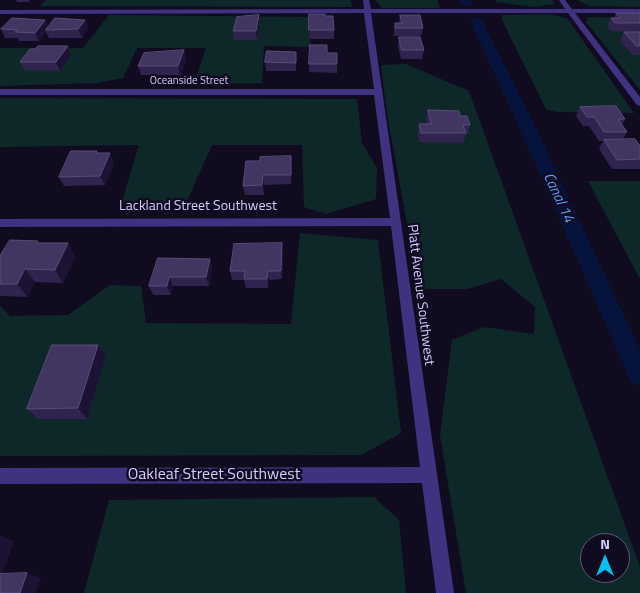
<!DOCTYPE html>
<html>
<head>
<meta charset="utf-8">
<style>
  body { margin:0 }
  #map { position:relative; width:640px; height:593px; overflow:hidden; background:#110b20; font-family:"Titillium Web",sans-serif }
  canvas { display:block }
  .north { position:absolute; left:580px; top:533px; width:50px; height:50px; box-sizing:border-box; background:#110b20; border:1px solid #605779; border-radius:50%; rotate:0deg; font-size:14px; font-weight:700; line-height:20px; text-align:center; color:#d6caff }
  .north::after { content:''; display:block; margin:auto; width:18px; height:22px; background:#00c1f5; clip-path:polygon(50% 0,100% 100%,50% 72%,0 100%) }
</style>
</head>
<body>
<div id="map">
<canvas width="640" height="593"></canvas>
<div class="north">N</div>
</div>
<script>
const ctx = document.querySelector('canvas').getContext('2d');
ctx.lineJoin = 'round';
function fillPath(path, color) { ctx.fillStyle = color; ctx.fill(path, 'evenodd'); }
function stroke(path, color, width, dash) { ctx.strokeStyle = color; ctx.lineWidth = width; ctx.lineCap = dash ? 'butt' : 'round'; ctx.setLineDash(dash || []); ctx.stroke(path); }
function write(font, color, halo, rows, align = 'center') {
  ctx.font = font + ' "Titillium Web",sans-serif'; ctx.lineWidth = 5; ctx.setLineDash([]); ctx.textBaseline = 'middle'; ctx.strokeStyle = halo; ctx.fillStyle = color; for (const [text, x, y, turn = 0] of rows) {
    ctx.save(); ctx.translate(x, y); ctx.rotate((+turn || 0) * Math.PI / 180); ctx.textAlign = isNaN(turn) ? turn : align; if (halo) ctx.strokeText(text, 0, 0); ctx.fillText(text, 0, 0); ctx.restore();
  }
}
fillPath(new Path2D(`
  M46,0H351L352,7L40,6Z
  M375,0H437L440,8H382Z
  M496,0H552L555,4L535,7L496,2Z
  M577,0H640V7L589,6Z
  M548,14L567,18L634,113L556,112L546,109L502,20V15Z
  M109,15L309,17L311,47L264,46L262,83L194,84L206,48H137L123,78L97,83L0,86V48H83Z
  M588,17L640,18V90L586,22Z
  M406,64L469,91L640,567V593H466L440,435L452,340L484,327L534,334L535,307L501,279L468,289H419L387,114L381,65ZM590,543H620V573H590Z
  M0,98L357,99L362,143L377,168L376,199L326,214L304,207L302,145H212L186,203L121,205L139,145L0,147Z
  M588,181H640V279Z
  M300,233L378,240L401,433L361,455L0,456V306L10,316L68,315L110,285L141,286L146,323L291,324Z
  M374,497L399,520L406,593H84L109,500Z`), '#0e282a');
fillPath(new Path2D(`
  M460,0H470L473,3L467,6L463,5Z
  M476,17L482,21L531,118L640,350V386L632,383L628,375L515,118L470,21Z`), '#06143d');
fillPath(new Path2D(`
  M363,0H369L371,9H565L559,0H565L572,9H640V13H575L640,97V106L637,105L568,13H371L454,593H436L422,483L0,484V468L420,467L391,226L0,227V219L390,218L374,95H0V89H374L364,13L0,14V10L364,9Z`), '#3f3381');
fillPath(new Path2D(`
  M16,0H30L28,2H17Z
  M616,13H640V32L611,31L607,26L611,18H614Z
  M309,14L325,16L334,30V39H310Z
  M400,15L423,28L421,36H394V31L395,23H399Z
  M45,20L48,27L85,20L88,28L82,38H49L46,32L39,41H19L18,38H5L1,29Z
  M259,24L257,40H234L233,31Z
  M624,32H640V55H633L620,41Z
  M399,37L424,50L422,59H401L398,46Z
  M35,49L71,55L60,71L24,70L20,62Z
  M184,50L186,59L180,75H141L138,66Z
  M296,52V71H266L265,62Z
  M327,53H337V73L309,72V64Z
  M580,107L625,119L622,125L627,132L623,139L640,146V169H612L599,149L603,141H599L589,126H583L576,116Z
  M428,110L460,116L470,125L468,134H466L463,143L419,142L418,133L419,124H427L426,119Z
  M98,153H110L114,163L105,185L64,186L59,177Z
  M246,161L292,165L291,184L264,185V195H245L243,186Z
  M40,243H68L75,257L63,283L35,282L27,297L0,296V256Z
  M283,252L282,279L269,280L268,288H246L244,280H232L230,271Z
  M210,259L212,268L209,286H173L171,295H153L149,286Z
  M106,356L87,419H38L27,409Z`), '#30234e');
fillPath(new Path2D(`
  M259,15V24L257,40L256,31Z
  M45,20L49,29L46,30V32L39,41L35,33Z
  M85,20L88,28L82,38L78,29Z
  M68,46L71,55L60,71L56,62Z
  M184,50L186,59L180,75L178,66Z
  M110,153L114,163L105,185L100,176Z
  M291,156L292,165L291,184Z
  M263,175L264,185V195L262,185Z
  M68,243L75,257L63,283L55,270Z
  M282,243L283,252L282,279L281,271Z
  M210,259L212,268L209,286L206,277Z
  M25,269L35,282L27,297L17,284Z
  M268,271L269,280L268,288L267,279Z
  M169,277L173,286L171,295L167,286Z
  M98,345L106,356L87,419L78,408Z
  M0,535L14,541L1,579L0,578Z
  M27,573L41,578L36,593H20Z`), '#1c1234');
const building = new Path2D(`
  M616,13H640V23H615L611,18H620Z
  M309,14H325V16H333L334,30H309Z
  M259,15L256,31H233L237,17Z
  M400,15H420L423,28H395V23H402Z
  M12,18L45,20L35,33L15,32L18,30L1,29Z
  M55,18L85,20L78,29L46,30Z
  M624,32H640V46H637Z
  M399,37H420L424,50H402Z
  M310,45H327V53H337V64H309Z
  M38,46H68L56,62H20L30,49H35Z
  M184,50L178,66H138L144,53Z
  M267,51L296,52V63L265,62Z
  M616,106L625,119H618L627,132H604L594,117H587L580,107Z
  M428,110L459,111L460,116H467L470,125H463L466,133H421L419,124H431Z
  M635,139L640,146V159L617,160L604,140Z
  M71,151H97L96,153H110L100,176L59,177Z
  M291,156V175H263L262,185L243,186L246,161H260V157Z
  M10,240L38,241L37,243H68L55,270L25,269L17,284H0V256Z
  M282,243L281,271H268L267,279H244L245,271H230L234,244Z
  M158,258L210,259L206,277H169L167,286H149Z
  M52,345H98L78,408L27,409Z
  M27,573L20,593H0V574Z`);
fillPath(building, '#423561');
stroke(building, '#594c7a', 1);
write('11px', '#d6caff', '#110b20', [
  ["Oceanside Street",189,81]
]);
write('14px', '#d6caff', '#110b20', [
  ["Lackland Street Southwest",198,207],
  ["Platt Avenue Southwest",420,295,83]
]);
write('italic 15px', '#589fff', '#110b20', [
  ["Canal 14",558,198,65]
]);
write('16px', '#d6caff', '#110b20', [
  ["Oakleaf Street Southwest",214,475]
]);
</script>
</body>
</html>
